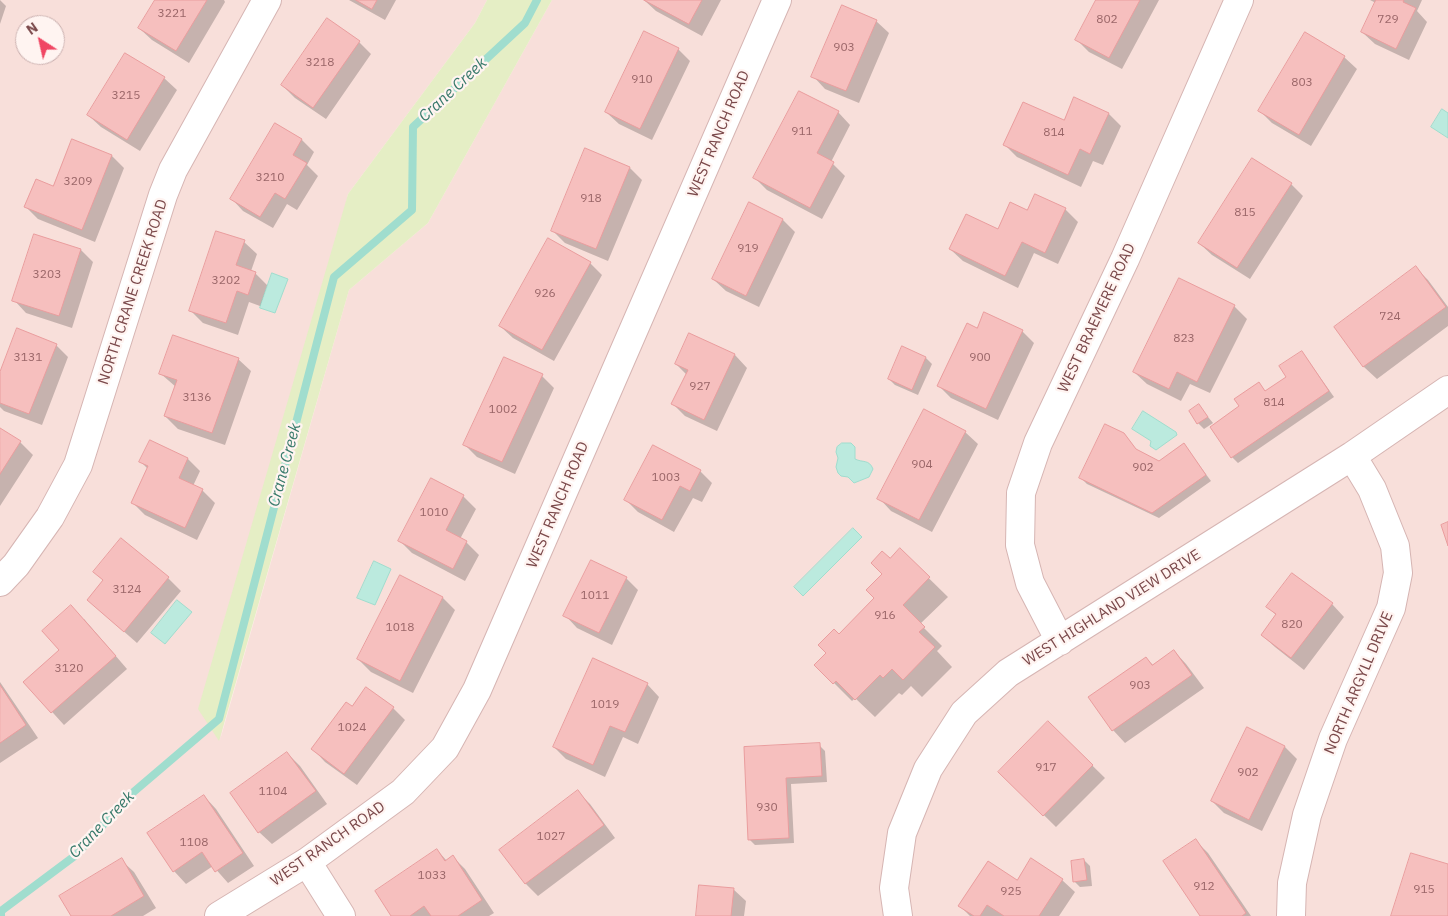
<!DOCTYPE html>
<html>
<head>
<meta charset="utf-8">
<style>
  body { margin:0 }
  #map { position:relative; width:1448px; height:916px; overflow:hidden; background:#feeee9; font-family:"IBM Plex Sans",sans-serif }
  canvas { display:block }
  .north { position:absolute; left:15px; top:15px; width:50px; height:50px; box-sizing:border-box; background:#fff4f1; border:1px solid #cab0af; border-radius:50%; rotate:325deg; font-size:14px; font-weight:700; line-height:20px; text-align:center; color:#7b494b }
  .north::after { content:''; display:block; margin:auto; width:18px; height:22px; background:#f04663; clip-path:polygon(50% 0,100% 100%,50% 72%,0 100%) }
</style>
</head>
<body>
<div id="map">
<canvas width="1448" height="916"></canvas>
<div class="north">N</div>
</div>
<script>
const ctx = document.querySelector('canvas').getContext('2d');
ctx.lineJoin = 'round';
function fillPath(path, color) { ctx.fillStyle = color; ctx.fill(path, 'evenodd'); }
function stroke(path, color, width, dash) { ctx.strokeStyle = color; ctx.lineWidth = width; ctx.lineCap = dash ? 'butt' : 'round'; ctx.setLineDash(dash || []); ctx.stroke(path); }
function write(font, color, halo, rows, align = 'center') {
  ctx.font = font + ' "IBM Plex Sans",sans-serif'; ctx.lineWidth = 4.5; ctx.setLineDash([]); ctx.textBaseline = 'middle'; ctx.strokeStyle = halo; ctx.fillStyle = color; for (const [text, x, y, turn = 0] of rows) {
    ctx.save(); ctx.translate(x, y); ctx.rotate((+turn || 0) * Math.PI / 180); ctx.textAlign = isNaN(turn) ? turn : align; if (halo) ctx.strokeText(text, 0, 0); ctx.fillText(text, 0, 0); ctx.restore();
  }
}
fillPath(new Path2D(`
  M0,0H487L475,23L348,194L220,740L349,290L428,223L552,0H1448V916H0ZM25,25H55V55H25Z`), '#f8dfda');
fillPath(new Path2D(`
  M487,0H552L428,223L349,290L219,741L198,709L348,194L475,23Z`), '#e5eec5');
const water = new Path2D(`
  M1442,109L1448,113V138L1431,127Z
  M272,273L288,279L275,313L260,308Z
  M1143,411L1176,432L1177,435L1156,450L1150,446L1151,441L1132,429Z
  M842,443H851L855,447V459C863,463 869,459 873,469L869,477L854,483L848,477L841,476L838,473L836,467L838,458L836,452L837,447Z
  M853,528L862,537L803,596L794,587Z
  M374,561L391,569L375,605L357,598Z
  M177,600L192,612L165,644L151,633Z`);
fillPath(water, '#bbeade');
stroke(water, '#a0ddce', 1);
fillPath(new Path2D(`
  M0,0L6,6L0,24Z
  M156,0H224L225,2L189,63L152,40L139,28Z
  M349,0H396L385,20Z
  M644,0H721L702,36L656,11Z
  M1097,0H1159L1122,69L1089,52L1076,39Z
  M1370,0H1422L1417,11L1427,22L1409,60L1375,44L1362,32L1376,3Z
  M876,21L889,33L859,103L825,89L813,76Z
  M359,42L371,54L326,119L295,98L282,85Z
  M678,49L690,61L652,140L619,124L606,112Z
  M1344,57L1357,69L1311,146L1272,123L1260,111Z
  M164,78L177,90L140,151L101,127L88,115Z
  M1075,99L1109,114L1121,126L1103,165L1093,161L1081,187L1017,157L1005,145L1064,122Z
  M838,112L850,125L831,162L845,176L822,219L767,190L755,178Z
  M276,124L302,140L314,152L307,165L318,176L297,210L287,204L273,228L243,211L231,198Z
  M72,140L112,156L124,168L95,242L38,219L26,207L53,187Z
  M630,168L642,180L608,261L565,243L552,230Z
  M1291,184L1303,196L1250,279L1212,255L1199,243Z
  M749,204L783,220L795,232L759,307L726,291L713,279Z
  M1065,209L1078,222L1058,264L1034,253L1018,288L963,261L950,249L998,231L1027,212Z
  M35,235L81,250L93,262L72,328L26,313L14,300Z
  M244,242L257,254L251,271L255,273L267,285L260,306L249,302L238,335L203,323L190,310Z
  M590,263L602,275L554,361L513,338L500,326Z
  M1416,268L1428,280L1448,307V326L1377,379L1364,367L1335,327Z
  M1180,280L1234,306L1247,319L1210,393L1190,384L1181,401L1147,384L1134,372Z
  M978,329L1022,331L1034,343L998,420L951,398L939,386Z
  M690,335L735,355L747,368L717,431L685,416L673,404L687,375L676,364Z
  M56,345L68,357L42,425L4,411L0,407V376Z
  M1301,353L1307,359L1334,397L1238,463L1232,457L1241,407L1259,384L1266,392L1288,378Z
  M926,358L932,364L918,395L895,385L889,379Z
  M238,359L251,371L225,445L178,429L165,416L176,387L161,374Z
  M542,376L554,388L515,474L477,457L465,445Z
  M1199,406L1213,423L1204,429L1198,423Z
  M0,429L20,442L33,455L0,506Z
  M965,432L978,444L932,532L891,511L879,498Z
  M1124,434L1138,452L1159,462L1184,445L1211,481L1159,518L1087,484L1081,478Z
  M151,442L188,459L200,471L193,486L202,490L215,503L197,540L145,515L132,502L148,469L141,462Z
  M700,471L712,483L702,502L693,498L674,532L638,512L626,500Z
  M463,496L476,509L460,539L466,542L479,555L465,581L412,553L399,540Z
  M121,539L168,578L181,591L137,643L88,600L104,581L95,572Z
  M900,550L948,597L920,624L942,646L937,651L952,667L922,697L911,686L902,695L899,693L875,717L855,698L852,701L816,665L828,653L839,636L876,598L890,560Z
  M1293,574L1332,604L1344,617L1304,670L1275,647L1262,635L1277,616L1268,607Z
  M401,577L443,598L455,610L413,693L371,672L358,659Z
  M626,578L638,590L612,645L577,628L565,615Z
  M84,619L127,669L64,725L25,682L61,650Z
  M1174,651L1186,664L1204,688L1125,743L1113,730L1146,658L1153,665Z
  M0,682L38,738L0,763Z
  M647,684L659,697L638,744L623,737L605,777L566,759L554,747Z
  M393,708L405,720L357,785L325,762L313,749Z
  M1048,722L1105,778L1056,827L1000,772Z
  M1247,729L1285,747L1297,759L1262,831L1224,813L1212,801Z
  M819,745L825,751L827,782L791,784L794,843L755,845L749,839L745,748Z
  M287,753L300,766L327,804L272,844L259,832Z
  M578,792L590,804L615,838L538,896L526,884L501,850Z
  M204,796L216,809L254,866L228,883L213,866L186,884L174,871Z
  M1195,840L1208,853L1251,916H1201Z
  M437,850L447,861L453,857L465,869L494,913L489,916H393Z
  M121,860L134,872L156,908L143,916H73Z
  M1084,860L1090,866L1092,886L1080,887L1074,881Z
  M1062,880L1075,892L1059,916H970L960,906L1018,882Z
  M733,889L746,901L744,916H697Z`), '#0003');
stroke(new Path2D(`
  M1,916V911L76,855L130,795L219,719L334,277L412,210L413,127L525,23L537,0`), '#a0ddce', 8);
const building = new Path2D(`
  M155,0H207L176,51L138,28Z
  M356,0H377L372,9Z
  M644,0H702L689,24Z
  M1096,0H1140L1109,58L1075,40Z
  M1376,0H1404L1403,2L1416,8L1396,49L1361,32Z
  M842,5L877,20L846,91L811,77Z
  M327,18L360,41L313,108L281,85Z
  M644,31L679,48L640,129L605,112Z
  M1305,32L1345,56L1299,135L1258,111Z
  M125,53L165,77L127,140L87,115Z
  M799,91L839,111L817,153L834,162L810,208L753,178Z
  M1074,97L1109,113L1090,154L1080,149L1068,175L1003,145L1023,102L1064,120Z
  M275,123L302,139L293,155L307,163L285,199L275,193L260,217L230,199Z
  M72,139L112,155L82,230L24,207L36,179L53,186Z
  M585,148L630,167L596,249L551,231Z
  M1252,158L1292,183L1237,268L1198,243Z
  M1035,194L1066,208L1045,253L1022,242L1005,276L949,249L966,214L998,229L1010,202L1027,210Z
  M749,202L783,219L746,296L712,279Z
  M216,231L245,240L236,265L256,272L248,295L237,291L226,323L189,311Z
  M34,234L81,249L59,316L12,301Z
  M548,238L591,262L542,350L499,326Z
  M1416,266L1446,307L1363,367L1334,327Z
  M1179,278L1235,305L1197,382L1177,372L1169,389L1133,372Z
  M984,312L1023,330L986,409L937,386L967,323L977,328Z
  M17,328L57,344L29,414L0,403V372Z
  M689,333L735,354L704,420L671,404L688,370L675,364Z
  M173,335L239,358L212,433L164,416L177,380L159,374Z
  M902,346L926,357L912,390L888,379Z
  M1302,351L1329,391L1231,458L1210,427L1239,406L1234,399L1259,382L1265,391L1286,377L1279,366Z
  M504,357L543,374L502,462L463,445Z
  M1199,404L1208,417L1197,424L1189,411Z
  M924,409L966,431L919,520L877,499Z
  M1105,424L1124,433L1136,449L1159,461L1184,443L1206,475L1152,513L1079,478Z
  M0,428L21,441L0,474Z
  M150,440L188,458L179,478L203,489L185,528L131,503L148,466L139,462Z
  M653,445L701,470L690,491L680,486L662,520L624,500Z
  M431,478L464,495L446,530L467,541L453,569L398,541Z
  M1448,522V546L1441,525Z
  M121,538L169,577L124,632L87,600L103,580L93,572Z
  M900,548L930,577L903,605L925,627L919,632L935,647L903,680L892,669L883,678L880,675L855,700L836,681L833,684L814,665L826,653L818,645L834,629L839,634L874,598L866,590L882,574L871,563L882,551L890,558Z
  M591,560L627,577L599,633L563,616Z
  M1292,573L1333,603L1291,658L1261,635L1276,614L1266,607Z
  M400,575L443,597L400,681L357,659Z
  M71,605L116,656L51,713L23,682L59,650L42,631Z
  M1174,650L1192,675L1112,731L1088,697L1146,657L1152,665Z
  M593,658L648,683L625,732L610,726L593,765L553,747Z
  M0,685L26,725L0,743Z
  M366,687L394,707L344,774L311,749L346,702L352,706Z
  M1048,721L1093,765L1043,816L998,772Z
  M1247,727L1285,746L1249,820L1211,801Z
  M820,743L822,776L786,778L789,838L748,840L744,747Z
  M287,752L316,791L258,833L230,793Z
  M578,790L604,825L525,884L499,850Z
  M204,795L243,853L215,872L202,852L173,872L147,833Z
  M1196,839L1246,913L1242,916H1200L1163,861Z
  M437,849L445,861L453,855L482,900L458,916H431L424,906L410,916H391L375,891Z
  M1411,853L1448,864V916H1391Z
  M122,858L144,896L111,916H71L59,896Z
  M1031,858L1063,879L1039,916H1004L987,905L980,916H974L958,906L988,861L1017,880Z
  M1084,859L1087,880L1073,882L1071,861Z
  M699,885L734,888L731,916H696Z`);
fillPath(building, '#f6bfbe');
stroke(building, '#ea9d9e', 1);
const minor = new Path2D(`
  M0,582L16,565L50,517L78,465L163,195L173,170L267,0
  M1060,641L1030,583L1020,545L1021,493L1038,443L1125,259L1239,0
  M307,862L341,916
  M219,916L307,862L403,792L445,748L477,690L777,0
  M898,916L894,888L902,833L928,769L964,713L1008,673L1352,456L1448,390
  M1291,916L1292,883L1307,815L1333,739L1391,608L1398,573L1395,546L1372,489L1352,456`);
stroke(minor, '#d6b5b3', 30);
stroke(minor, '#fff', 28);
write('12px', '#9a6668', null, [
  ["3221",172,14],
  ["802",1107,20],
  ["729",1388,20],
  ["903",844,48],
  ["3218",320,63],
  ["910",642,80],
  ["803",1302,83],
  ["3215",126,96],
  ["911",802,132],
  ["814",1054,133],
  ["3210",270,178],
  ["3209",78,182],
  ["918",591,199],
  ["815",1245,213],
  ["919",748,249],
  ["3203",47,275],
  ["3202",226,281],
  ["926",545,294],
  ["724",1390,317],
  ["823",1184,339],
  ["3131",28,358],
  ["900",980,358],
  ["927",700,387],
  ["3136",197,398],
  ["814",1274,403],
  ["1002",503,410],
  ["904",922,465],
  ["902",1143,468],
  ["1003",666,478],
  ["1010",434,513],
  ["3124",127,590],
  ["1011",595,596],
  ["916",885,616],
  ["820",1292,625],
  ["1018",400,628],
  ["3120",69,669],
  ["903",1140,686],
  ["1019",605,705],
  ["1024",352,728],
  ["917",1046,768],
  ["902",1248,773],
  ["1104",273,792],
  ["930",767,808],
  ["1027",551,837],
  ["1108",194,843],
  ["1033",432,876],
  ["912",1204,887],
  ["915",1424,890],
  ["925",1011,892]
]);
write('15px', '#7b494b', '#fff4f1', [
  ["WEST RANCH ROAD",719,134,-67],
  ["NORTH CRANE CREEK ROAD",133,292,-72],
  ["WEST BRAEMERE ROAD",1097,318,-65],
  ["WEST RANCH ROAD",558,505,-67],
  ["WEST HIGHLAND VIEW DRIVE",1112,608,-32],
  ["NORTH ARGYLL DRIVE",1359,683,-67],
  ["WEST RANCH ROAD",328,844,-35]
]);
write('italic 16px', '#387a6b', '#fff4f1', [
  ["Crane Creek",453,90,-43],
  ["Crane Creek",285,465,-75],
  ["Crane Creek",102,825,-46]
]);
</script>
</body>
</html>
